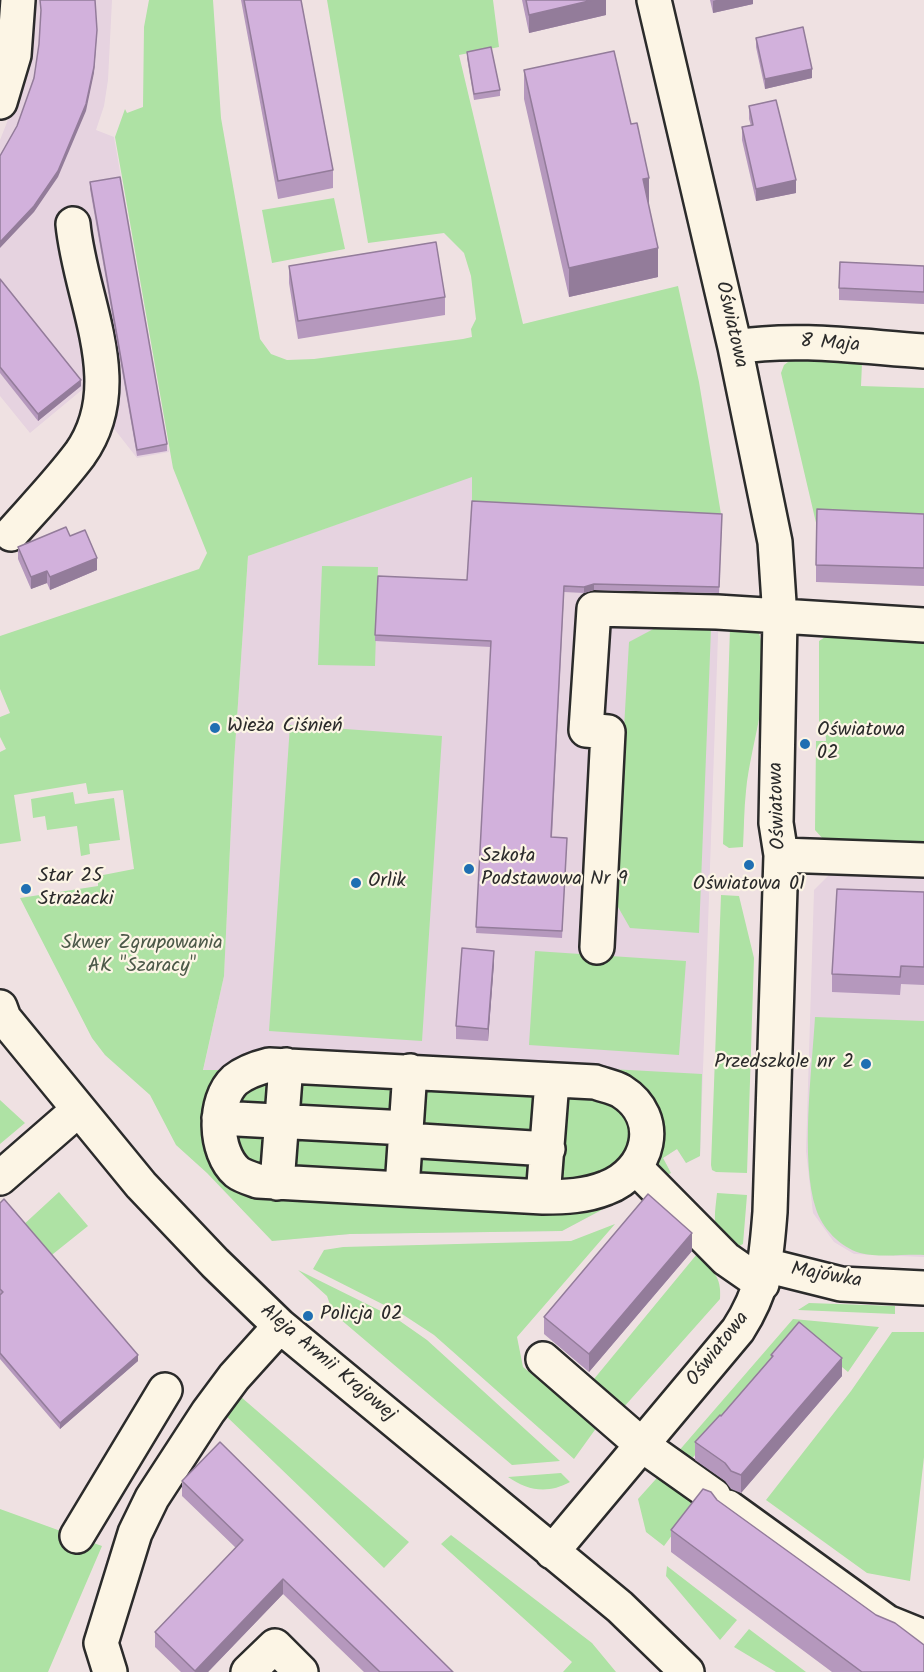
<!DOCTYPE html>
<html>
<head>
<meta charset="utf-8">
<style>
  body { margin:0 }
  canvas { display:block; background:#efe1e2 }
</style>
</head>
<body>
<canvas width="924" height="1672"></canvas>
<script>
const ctx = document.querySelector('canvas').getContext('2d');
ctx.lineJoin = 'round';
function fillPath(path, color) { ctx.fillStyle = color; ctx.fill(path, 'evenodd'); }
function stroke(path, color, width, dash) { ctx.strokeStyle = color; ctx.lineWidth = width; ctx.lineCap = dash ? 'butt' : 'round'; ctx.setLineDash(dash || []); ctx.stroke(path); }
function write(font, color, halo, rows, align = 'center') {
  ctx.font = font + ' Kalam,sans-serif'; ctx.lineWidth = 4.5; ctx.setLineDash([]); ctx.textBaseline = 'middle'; ctx.strokeStyle = halo; ctx.fillStyle = color; for (const [text, x, y, turn = 0] of rows) {
    ctx.save(); ctx.translate(x, y); ctx.rotate((+turn || 0) * Math.PI / 180); ctx.textAlign = isNaN(turn) ? turn : align; if (halo) ctx.strokeText(text, 0, 0); ctx.fillText(text, 0, 0); ctx.restore();
  }
}
fillPath(new Path2D(`
  M28,0H112L108,80L104,106L96,130L114,137L169,452L137,458L83,389L30,433L0,396V140L21,87Z
  M473,476L472,508L722,520L700,1156L686,1163L677,1149L663,1158L671,1173L562,1231L350,1234L272,1241L203,1071L224,976L234,762L248,556Z
  M831,873L924,878V1257L854,1254L834,1242L813,1213L806,1151L814,890Z`), '#e6d3e0');
fillPath(new Path2D(`
  M149,0H213L221,118L260,339L271,354L287,360L314,359L463,339L472,337L471,329L476,319L471,276L464,253L444,233L368,243L327,0H493L499,47L459,55L523,324L678,286L699,382L722,520L472,508V477L248,556L234,762L224,976L203,1070H230L264,1050L702,1074L700,1156L686,1163L677,1149L663,1158L671,1173L562,1231L350,1234L272,1241L207,1173L176,1145L150,1095L105,1055L92,1038L20,898L98,886V876L134,869L123,790L88,794L86,783L14,795L21,841L0,844V752L6,749L0,737V717L10,713L0,689V636L199,569L207,553L173,468L115,137L125,109L127,113L143,107L144,27Z
  M334,198L345,249L272,263L262,210Z
  M792,359L862,363L861,386L924,388V531L817,527L781,373L784,365Z
  M322,566L378,567L375,666L318,665Z
  M659,626L711,629L699,933L630,928L614,900L629,642Z
  M730,628L747,629L759,633C775,683 751,740 746,791C744,809 744,828 743,847L729,848L723,844Z
  M833,632L924,637V843L823,839L815,830L816,741H826L825,720L819,722V641Z
  M290,725L442,736L422,1041L269,1031Z
  M73,792L75,804L114,798L120,840L89,844L90,854L81,856L77,826L47,830L45,816L33,818L31,799Z
  M721,895L739,896L754,958L747,1173L716,1172L712,1170L711,1165Z
  M535,951L686,961L679,1055L529,1045Z
  M815,1017L924,1021V1255C904,1254 879,1258 860,1253C840,1247 822,1228 816,1209C800,1161 812,1069 815,1017Z
  M0,1100L25,1123L0,1144Z
  M59,1192L88,1226L48,1258L21,1227Z
  M717,1193L747,1195L743,1244L733,1249C711,1229 714,1222 717,1193Z
  M615,1224L517,1337L523,1367L597,1427L574,1459L434,1335L402,1314L313,1269L324,1250L343,1247L571,1241Z
  M697,1254C712,1270 722,1276 720,1299L623,1408L594,1379Z
  M298,1270L397,1319L427,1340L560,1461L512,1465L333,1313L327,1296Z
  M809,1303L895,1306V1314L798,1310Z
  M793,1319L879,1327L848,1372L801,1333L689,1462L677,1453Z
  M892,1332H924V1457L910,1581L867,1573L766,1500L851,1391Z
  M241,1397L409,1542L384,1568L225,1415Z
  M664,1470L701,1496L664,1546L646,1532L638,1499Z
  M561,1473L570,1482C548,1494 528,1491 508,1477Z
  M0,1509L102,1546L48,1672H0Z
  M451,1535L592,1643L616,1672H563L572,1662L441,1544Z
  M667,1566L737,1620L720,1640L666,1576Z
  M749,1629L806,1672H776L734,1647Z`), '#aee2a4');
const minor = new Path2D(`
  M0,102L14,55L18,0
  M735,347C798,337 862,347 924,351
  M11,534C34,508 59,482 80,454C130,384 80,300 73,224
  M781,855L924,860
  M597,947L608,732L586,730L594,609L717,612L924,625
  M0,1007L4,1018L141,1185L215,1263L280,1326L620,1607L687,1672
  M269,1065L595,1082C603,1085 614,1087 621,1091C664,1118 649,1172 606,1188C586,1196 565,1197 543,1197L258,1181C252,1179 242,1176 237,1172C214,1152 213,1100 235,1080C245,1072 257,1068 269,1065Z
  M219,1118L406,1128
  M405,1140L548,1149
  M636,1168L726,1259L762,1284
  M0,1178L78,1110
  M277,1183L286,1065
  M402,1188L410,1071
  M543,1197L552,1081
  M765,1265L841,1284L924,1288
  M543,1359L642,1445L714,1496
  M728,1507L887,1622L924,1637
  M77,1536L165,1390
  M552,1552L738,1330C765,1288 766,1261 770,1212L781,855L776,823L780,618L775,542L735,347L654,0
  M110,1672L101,1643L135,1533L152,1498L208,1412L234,1377L280,1326
  M248,1672L275,1646L301,1672`);
stroke(minor, '#2b2b2b', 38);
stroke(minor, '#fcf5e5', 33);
fillPath(new Path2D(`
  M241,0H301L333,170V188L278,199Z
  M522,0H606V15L529,33Z
  M710,0H753V4L713,13Z
  M756,38L812,78L765,89L756,47Z
  M467,52L500,90V96L474,100L467,58Z
  M524,70L649,206L658,277L569,297L524,99Z
  M749,106L796,193L756,201L742,140V127L751,126L749,119Z
  M90,182L167,444V451L137,456L90,189Z
  M289,266L445,297V315L298,339L289,283Z
  M924,266V304L839,300V288Z
  M0,279L81,386L38,421L0,373Z
  M722,514L719,593L594,590L584,593L564,592L552,837L567,838L562,938L476,933L491,647L375,641V635L467,580Z
  M924,514V586L816,582V565Z
  M70,536L97,570L50,590L47,583L31,589L18,559V547Z
  M924,892V985L901,984L900,995L832,992V974Z
  M494,963L488,1041L456,1039V1026Z
  M0,1203L138,1361L60,1429L0,1359Z
  M692,1251L589,1372L544,1334V1317Z
  M771,1355L842,1376L741,1493L731,1489L725,1481L695,1460V1442L721,1416L771,1358Z
  M182,1481L453,1672H364L283,1594L208,1672H181L155,1647V1632L236,1548L182,1496Z
  M717,1500L876,1615L924,1672H832L671,1552V1530Z`), '#b598bd');
fillPath(new Path2D(`
  M593,0H606V15L529,33V15Z
  M716,0H753V4L713,13V1Z
  M97,30L94,73L86,111L58,177L34,212L0,248V242Z
  M812,69V78L765,89V79Z
  M649,178V207L643,179Z
  M796,180V193L756,201V189Z
  M658,248V277L569,297V268Z
  M81,380V386L38,421V414Z
  M97,558V570L50,590V577Z
  M47,571V583L31,589V577Z
  M594,584V590L584,593V587Z
  M494,951V963L488,1041V1029Z
  M692,1233V1251L589,1372V1354Z
  M138,1355V1361L60,1429V1423Z
  M842,1358V1376L741,1493V1475Z
  M283,1579V1594L208,1672H195V1671Z`), '#937c9a');
const building = new Path2D(`
  M40,0H95L97,30L94,67L86,104L58,171L34,206L0,242V156L17,126L34,78L39,44L41,10Z
  M244,0H301L333,170L278,181Z
  M526,0H593L529,15Z
  M803,27L812,69L765,79L756,38Z
  M491,47L500,90L474,94L467,52Z
  M614,51L631,124L637,123L649,178L643,179L658,248L569,268L524,70Z
  M776,100L796,180L756,189L742,127L753,125L749,106Z
  M120,177L167,444L137,450L90,182Z
  M436,242L445,297L298,321L289,266Z
  M840,262L924,266V292L839,288Z
  M0,279L81,380L38,414L0,367Z
  M472,501L722,514L719,587L594,584L584,587L564,586L551,837L567,838L562,931L476,927L491,641L375,635L378,576L467,580Z
  M817,509L924,514V568L816,565Z
  M66,527L70,536L85,530L97,558L50,577L47,571L31,577L18,547Z
  M837,889L924,892V967L901,966L900,977L832,974Z
  M462,948L494,951L488,1029L456,1026Z
  M648,1194L692,1233L589,1354L544,1317Z
  M4,1199L138,1355L60,1423L0,1353V1295L3,1292L0,1289V1203Z
  M799,1322L842,1358L741,1475L731,1471L725,1463L695,1442L720,1415L721,1416L773,1356L771,1355Z
  M220,1442L453,1672H380L283,1579L195,1671L155,1632L243,1540L182,1481Z
  M703,1489L711,1492L717,1500L876,1615L895,1623L924,1645V1672H862L671,1530Z`);
fillPath(building, '#d2b1dc');
stroke(building, '#937c9a', 1.5);
for (const [x, y, r, color] of [
  [215,728,6,"#1f6fb2"],
  [805,744,6,"#1f6fb2"],
  [749,865,6,"#1f6fb2"],
  [469,869,6,"#1f6fb2"],
  [356,883,6,"#1f6fb2"],
  [26,889,6,"#1f6fb2"],
  [866,1064,6,"#1f6fb2"],
  [308,1316,6,"#1f6fb2"]
]) { const dot = new Path2D(); dot.arc(x, y, r, 0, 2 * Math.PI); ctx.fillStyle = color; ctx.fill(dot); stroke(dot, '#fcf5e5', 2); }
write('20px', '#2b2b2b', '#fcf5e5', [
  ["Oświatowa",730,325,77],
  ["8 Maja",830,345,4],
  ["Oświatowa",779,806,-92],
  ["Majówka",826,1277,10],
  ["Oświatowa",719,1350,-52],
  ["Aleja Armii Krajowej",327,1364,40]
]);
write('20px', '#2b2b2b', '#fcf5e5', [
  ["Wieża Ciśnień",227,728],
  ["Oświatowa",817,732],
  ["02",817,755],
  ["Szkoła",481,858],
  ["Podstawowa Nr 9",481,881],
  ["Star 25",38,878],
  ["Strażacki",38,901],
  ["Orlik",368,883],
  ["Oświatowa 01",749,886,"center"],
  ["Przedszkole nr 2",854,1064,"right"],
  ["Policja 02",320,1316]
], 'left');
write('20px', '#4c5949', '#fcf5e5', [
  ["Skwer Zgrupowania",142,945],
  ["AK \"Szaracy\"",142,968]
]);
</script>
</body>
</html>
